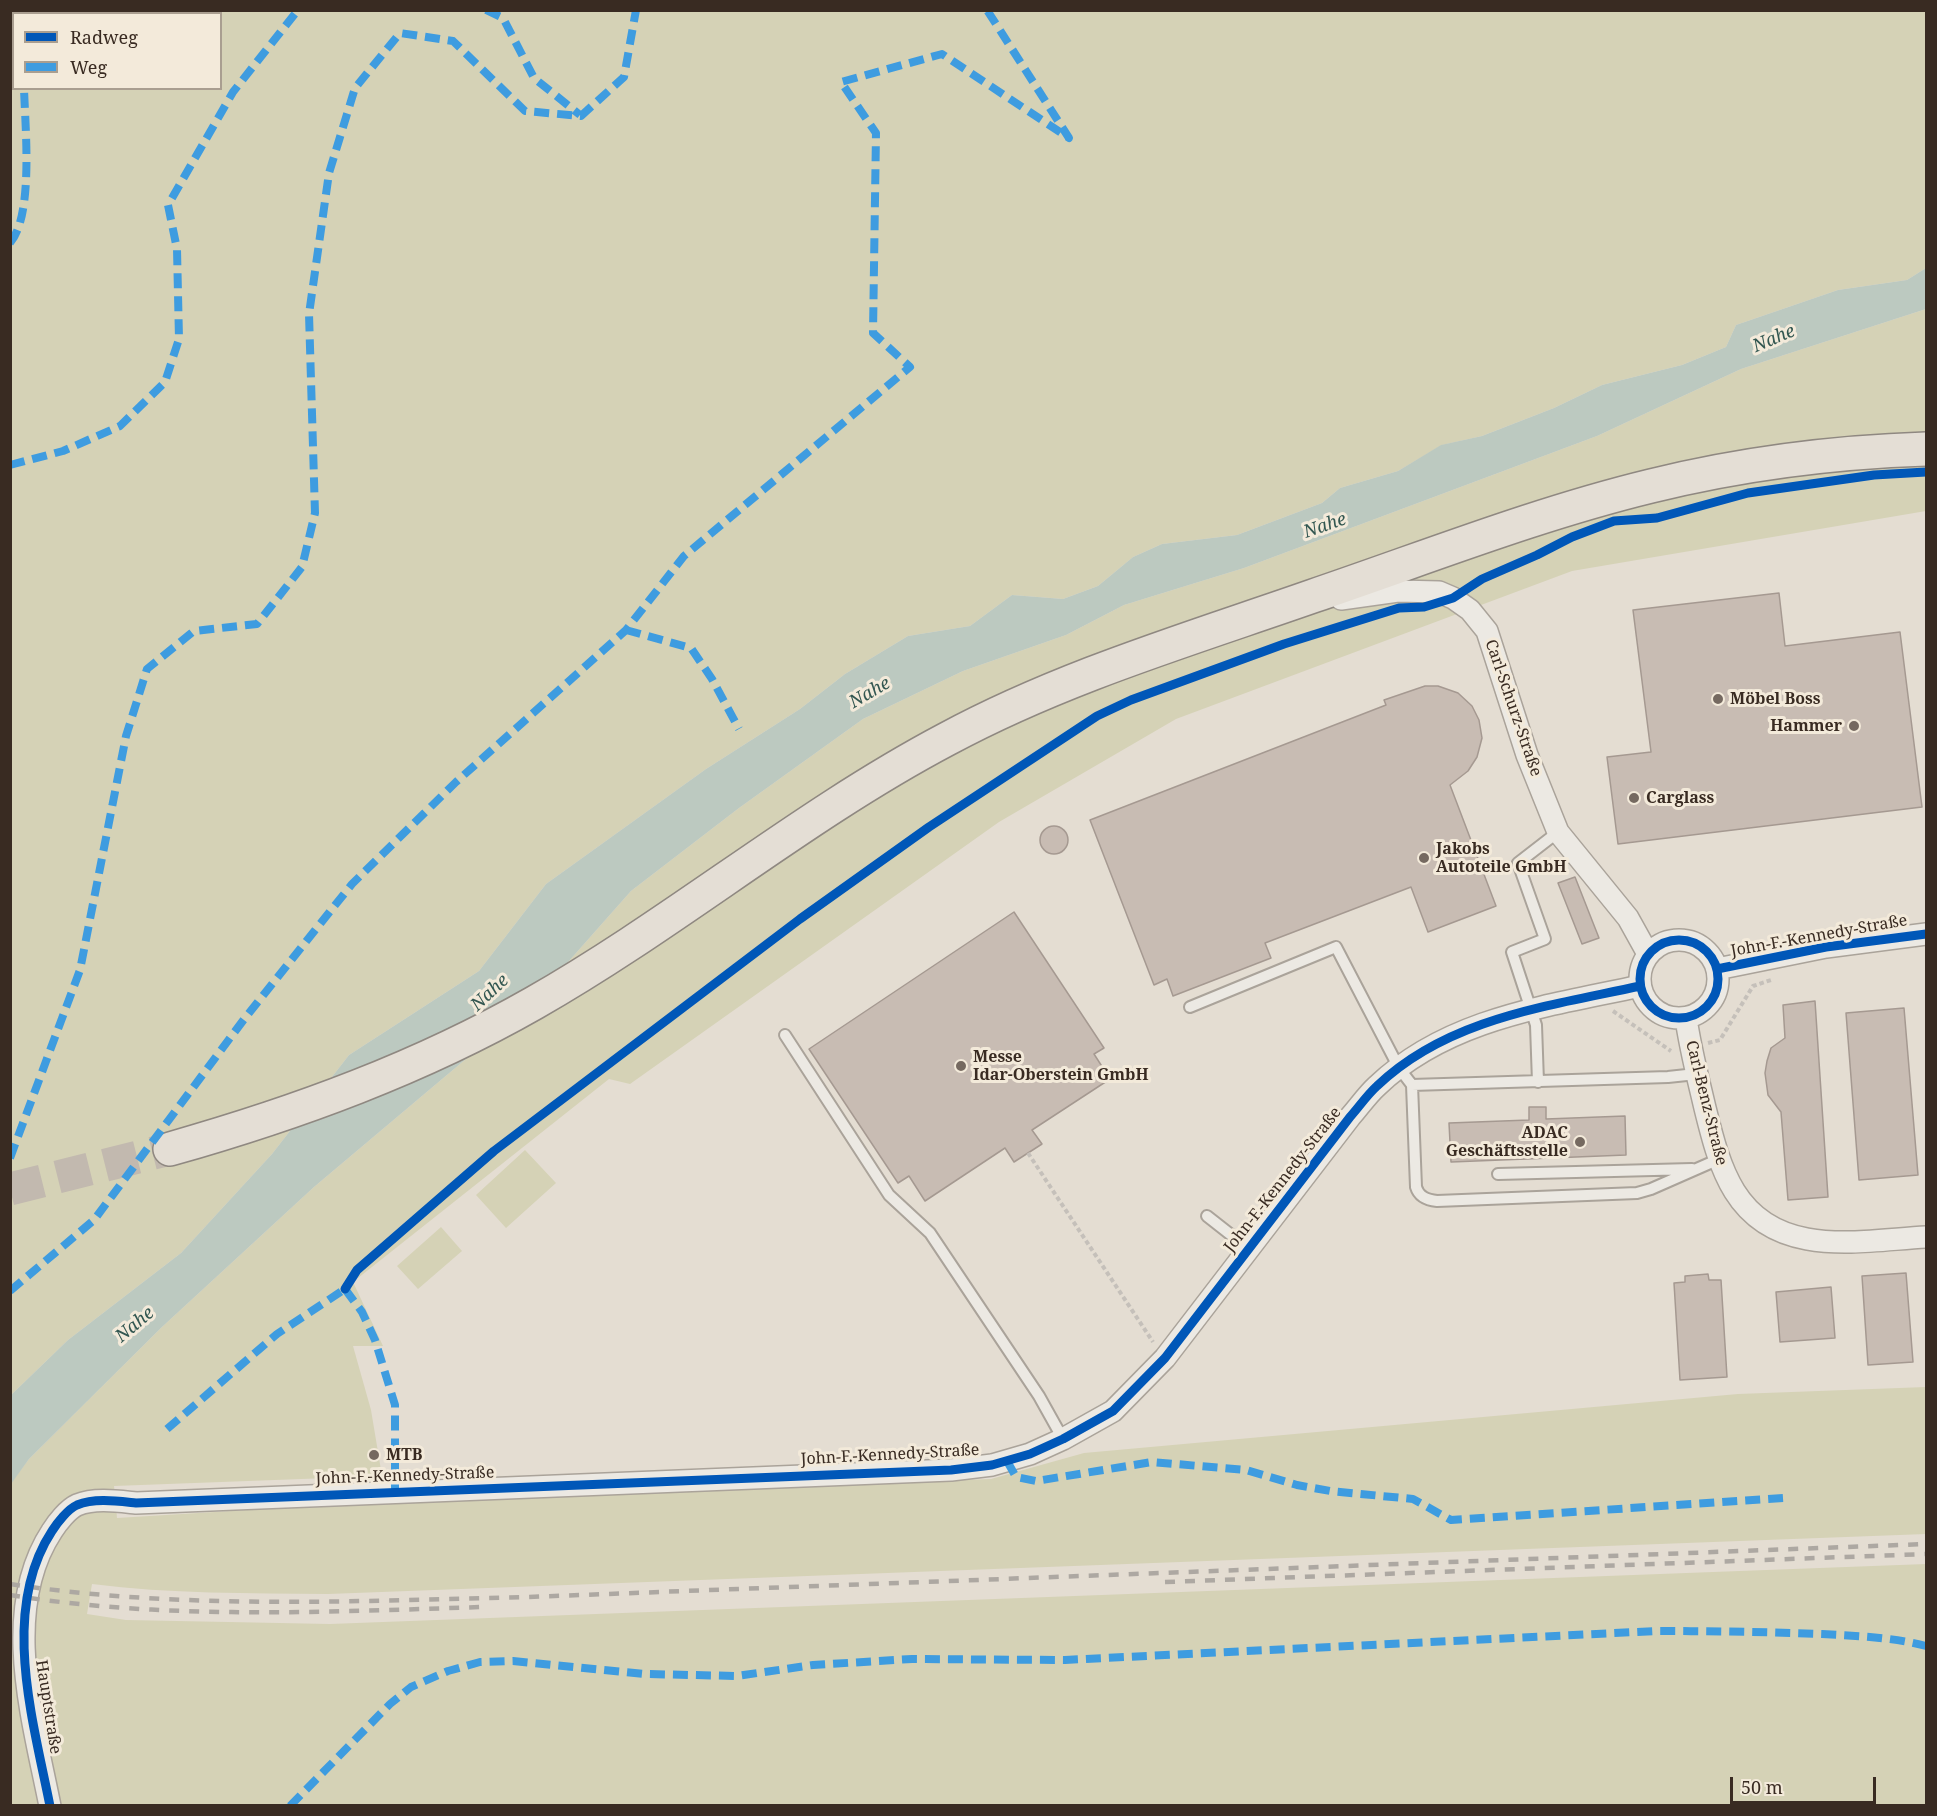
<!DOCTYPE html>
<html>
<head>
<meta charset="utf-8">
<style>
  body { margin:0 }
  #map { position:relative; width:1937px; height:1816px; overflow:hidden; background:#e4ddd2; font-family:"Noto Serif",serif }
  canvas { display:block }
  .frame { position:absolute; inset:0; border:12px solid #392b22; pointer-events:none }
  .legend { position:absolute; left:12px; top:12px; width:210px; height:78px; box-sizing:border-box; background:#f3eada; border:2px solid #a99e90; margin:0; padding:8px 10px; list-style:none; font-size:18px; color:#392b22 }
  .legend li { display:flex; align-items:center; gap:12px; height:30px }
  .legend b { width:30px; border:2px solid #a99e90 }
  .scale { position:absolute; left:1730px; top:1777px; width:146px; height:27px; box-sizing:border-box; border:3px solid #392b22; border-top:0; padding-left:8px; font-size:18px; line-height:21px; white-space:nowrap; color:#392b22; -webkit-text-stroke:4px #f3eada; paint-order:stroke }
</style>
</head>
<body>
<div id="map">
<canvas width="1937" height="1816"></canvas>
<div class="frame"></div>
<ul class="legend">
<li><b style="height:8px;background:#0057b8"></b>Radweg</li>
<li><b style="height:8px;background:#3e9ce0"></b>Weg</li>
</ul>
<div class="scale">50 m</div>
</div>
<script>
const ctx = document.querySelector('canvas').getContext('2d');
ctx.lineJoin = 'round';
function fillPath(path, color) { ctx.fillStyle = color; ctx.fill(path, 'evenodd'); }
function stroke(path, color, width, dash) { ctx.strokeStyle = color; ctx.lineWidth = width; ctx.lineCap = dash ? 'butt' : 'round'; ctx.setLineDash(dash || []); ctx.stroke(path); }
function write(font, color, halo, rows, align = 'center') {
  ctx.font = font + ' "Noto Serif",serif'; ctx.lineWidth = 6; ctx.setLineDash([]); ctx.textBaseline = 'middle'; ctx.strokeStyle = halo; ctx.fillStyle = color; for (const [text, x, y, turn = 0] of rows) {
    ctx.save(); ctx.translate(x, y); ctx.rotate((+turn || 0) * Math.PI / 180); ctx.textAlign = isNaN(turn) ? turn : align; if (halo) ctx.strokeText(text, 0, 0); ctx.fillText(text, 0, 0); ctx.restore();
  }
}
fillPath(new Path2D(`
  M11,11H1926V268L1907,280L1838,290L1736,325L1726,347L1682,365L1602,385L1554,408L1482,436L1442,445L1398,471L1340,488L1322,503L1237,535L1162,544L1133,557L1098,586L1063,599L1012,595L970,626L908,636L845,674L800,709L706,769L546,884L479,971L349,1055L272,1154L181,1253L68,1340L11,1395ZM14,14H220V88H14Z
  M1926,309V511L1572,571L1176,719L999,822L630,1084L609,1079L353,1282L383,1346H353L371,1410L382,1476L114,1486L117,1518L394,1501L991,1479L1084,1453L1738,1394L1926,1387V1534L328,1594C249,1593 170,1594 92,1584L87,1614L126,1620L330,1624L1926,1564V1805H11L10,1484L29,1459L162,1327L314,1187L530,1005L631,891L739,808L863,719L963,671L1066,635L1124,605L1244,568L1597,436L1741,369Z
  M525,1150L556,1183L506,1228L476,1195Z
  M441,1227L462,1251L418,1289L397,1266Z`), '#d5d2b6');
fillPath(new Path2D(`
  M1926,268V309L1741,369L1597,436L1244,568L1124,605L1066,635L963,671L863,719L739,808L631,891L530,1005L314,1187L162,1327L29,1459L11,1484V1395L68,1340L181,1253L272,1154L349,1055L479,971L546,884L706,769L800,709L845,674L908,636L970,626L1012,595L1063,599L1098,586L1133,557L1162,544L1237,535L1322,503L1340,488L1398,471L1441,445L1482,436L1554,408L1602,385L1682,365L1726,347L1736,325L1838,290L1907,280Z`), '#bcc9c0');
const building = new Path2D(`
  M1779,593L1785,646L1900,632L1922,807L1618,844L1607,757L1651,752L1633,610Z
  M1425,686H1438L1458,693L1472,706L1479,720L1482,738L1477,757L1468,771L1450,785L1496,906L1428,932L1411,887L1265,943L1271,958L1173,996L1167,979L1154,985L1090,820L1386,705L1384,700Z
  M1040 840a14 14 0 1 1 28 0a14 14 0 1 1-28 0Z
  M1575,877L1599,938L1582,944L1558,883Z
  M1014,912L1104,1048L1094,1054L1110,1079L1032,1130L1042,1144L1014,1162L1005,1148L925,1201L909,1176L898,1183L809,1049Z
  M1815,1001L1828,1197L1788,1200L1781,1112L1768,1095L1765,1073L1767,1061L1771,1048L1785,1038L1783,1005Z
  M1904,1008L1918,1175L1859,1180L1846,1013Z
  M1529,1107H1546V1119L1625,1116L1626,1155L1451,1162L1449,1123L1529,1120Z
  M1906,1273L1913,1362L1868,1365L1862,1276Z
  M1708,1274L1709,1280H1721L1727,1377L1680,1380L1674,1283L1685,1282V1276Z
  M1831,1287L1835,1338L1780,1342L1776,1292Z`);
fillPath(building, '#c8bcb3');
stroke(building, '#a59991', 1.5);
stroke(new Path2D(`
  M10,1189L170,1149`), '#c2b9af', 33, [33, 16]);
const lane = new Path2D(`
  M1190,1007L1336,947L1399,1068L1412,1085L1668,1077L1696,1074
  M785,1035L889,1195L930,1233L1039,1396L1063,1439
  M1538,1082L1536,1025L1512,952L1545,939L1518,863L1558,832
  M1412,1085L1416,1187C1419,1197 1427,1200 1437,1201L1637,1193L1651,1189L1717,1160
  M1498,1174L1692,1169
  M1207,1216L1249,1249`);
const street = new Path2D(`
  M1341,599L1398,591L1439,592L1453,598L1470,610L1487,631L1527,755L1558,832L1628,918L1648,954
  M1640 979a39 39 0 1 1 78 0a39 39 0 1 1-78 0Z
  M1717,969L1826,947L1926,934
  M1686,1018C1690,1048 1698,1078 1705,1108C1720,1169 1735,1226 1807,1239C1845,1246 1888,1239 1926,1237
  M50,1806C33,1720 0,1610 52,1531C57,1523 68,1509 77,1505C95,1498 116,1501 136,1503L951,1470L992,1465L1030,1454L1063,1439L1113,1411L1165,1358L1350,1117C1359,1107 1367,1095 1377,1086C1448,1018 1549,1006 1640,986`);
const primary = new Path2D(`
  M170,1149C297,1113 420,1068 534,1003C676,922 803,815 947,739C1062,677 1190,639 1313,596C1425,558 1536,514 1651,486C1740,464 1835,452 1926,449`);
stroke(lane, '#aaa39a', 14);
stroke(street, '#aaa39a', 24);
stroke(primary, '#8f8881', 36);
stroke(new Path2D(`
  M1613,1011L1671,1051
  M1708,1043L1720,1040L1753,986L1771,980
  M1028,1153L1153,1342`), '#c5c0ba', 4, [4.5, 3]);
stroke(lane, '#ece9e3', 10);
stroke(street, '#ece9e3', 21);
stroke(primary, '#e4ded5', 33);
stroke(new Path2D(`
  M1165,1582L1926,1554
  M10,1584C182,1610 355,1601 527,1597L1926,1544
  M10,1595C166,1620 325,1612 481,1607`), '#ada8a2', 4.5, [10, 10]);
stroke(new Path2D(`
  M24,10V14
  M486,10L503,18L534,78L580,115
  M10,243C34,215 25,126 24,88
  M10,465L63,451L120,426L165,382L179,339L177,249L168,205L233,92L298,10
  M626,630L691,648L712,679L739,729
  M10,1158L80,970L126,736L147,669L194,631L257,624L302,567L315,513L309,314L329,173L355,88L400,33L453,41L525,111L581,116L624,77L636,10
  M345,1289L362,1312L375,1340L395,1405V1492
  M10,1291L94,1220L245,1018L352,884L456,782L626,630L684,556L910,367L873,333L876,133L841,82L942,54L1069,138L987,10
  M167,1429L277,1334L345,1289L348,1284
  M1007,1461L1016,1477L1036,1481L1152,1462L1246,1470L1297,1485L1330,1491L1413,1499L1451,1520L1783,1498
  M290,1806L390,1704L411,1687L448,1671L480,1662L513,1661L645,1674L737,1676L813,1665L912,1659L1065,1660L1657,1631C1712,1631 1767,1632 1822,1634C1857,1636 1892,1637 1926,1646`), '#3e9ce0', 8, [15, 8]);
stroke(new Path2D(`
  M1640 979a39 39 0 1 1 78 0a39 39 0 1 1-78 0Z
  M1717,969L1826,947L1926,934
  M345,1289L357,1270L494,1151L800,919L929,827L1097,716L1131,700L1284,644L1399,608L1424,607L1453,598L1482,579L1537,555L1572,537L1614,521L1657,518L1748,493L1874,475L1926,472
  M50,1806C33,1720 0,1610 52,1531C57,1523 68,1509 77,1505C95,1498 116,1501 136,1503L951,1470L992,1465L1030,1454L1063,1439L1113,1411L1165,1358L1350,1117C1359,1107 1367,1095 1377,1086C1448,1018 1549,1006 1640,986`), '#0057b8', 9);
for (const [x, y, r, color] of [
  [1718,699,6,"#756960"],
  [1854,726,6,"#756960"],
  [1634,798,6,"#756960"],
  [1424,858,6,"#756960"],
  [961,1066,6,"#756960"],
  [1580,1142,6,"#756960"],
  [374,1455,6,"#756960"]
]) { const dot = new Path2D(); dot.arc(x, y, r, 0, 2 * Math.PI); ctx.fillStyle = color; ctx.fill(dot); stroke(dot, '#f3eada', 2); }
write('bold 16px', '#392b22', '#f3eada', [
  ["Möbel Boss",1730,699],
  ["Hammer",1842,726,"right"],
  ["Carglass",1646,798],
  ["Jakobs",1436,849],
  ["Autoteile GmbH",1436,867],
  ["Messe",973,1057],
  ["Idar-Oberstein GmbH",973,1075],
  ["ADAC",1568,1133,"right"],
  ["Geschäftsstelle",1568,1151,"right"],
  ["MTB",386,1455]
], 'left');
write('16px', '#392b22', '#f3eada', [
  ["Carl-Schurz-Straße",1513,708,71],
  ["John-F.-Kennedy-Straße",1819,936,-10],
  ["Carl-Benz-Straße",1706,1103,76],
  ["John-F.-Kennedy-Straße",1283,1180,-52],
  ["John-F.-Kennedy-Straße",890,1455,-3],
  ["John-F.-Kennedy-Straße",405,1476,-2],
  ["Hauptstraße",48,1707,81]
]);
write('italic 18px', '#335751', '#f3eada', [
  ["Nahe",1774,339,-23],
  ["Nahe",1325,526,-19],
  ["Nahe",870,693,-30],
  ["Nahe",490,993,-43],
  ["Nahe",135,1325,-40]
]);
</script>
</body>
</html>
